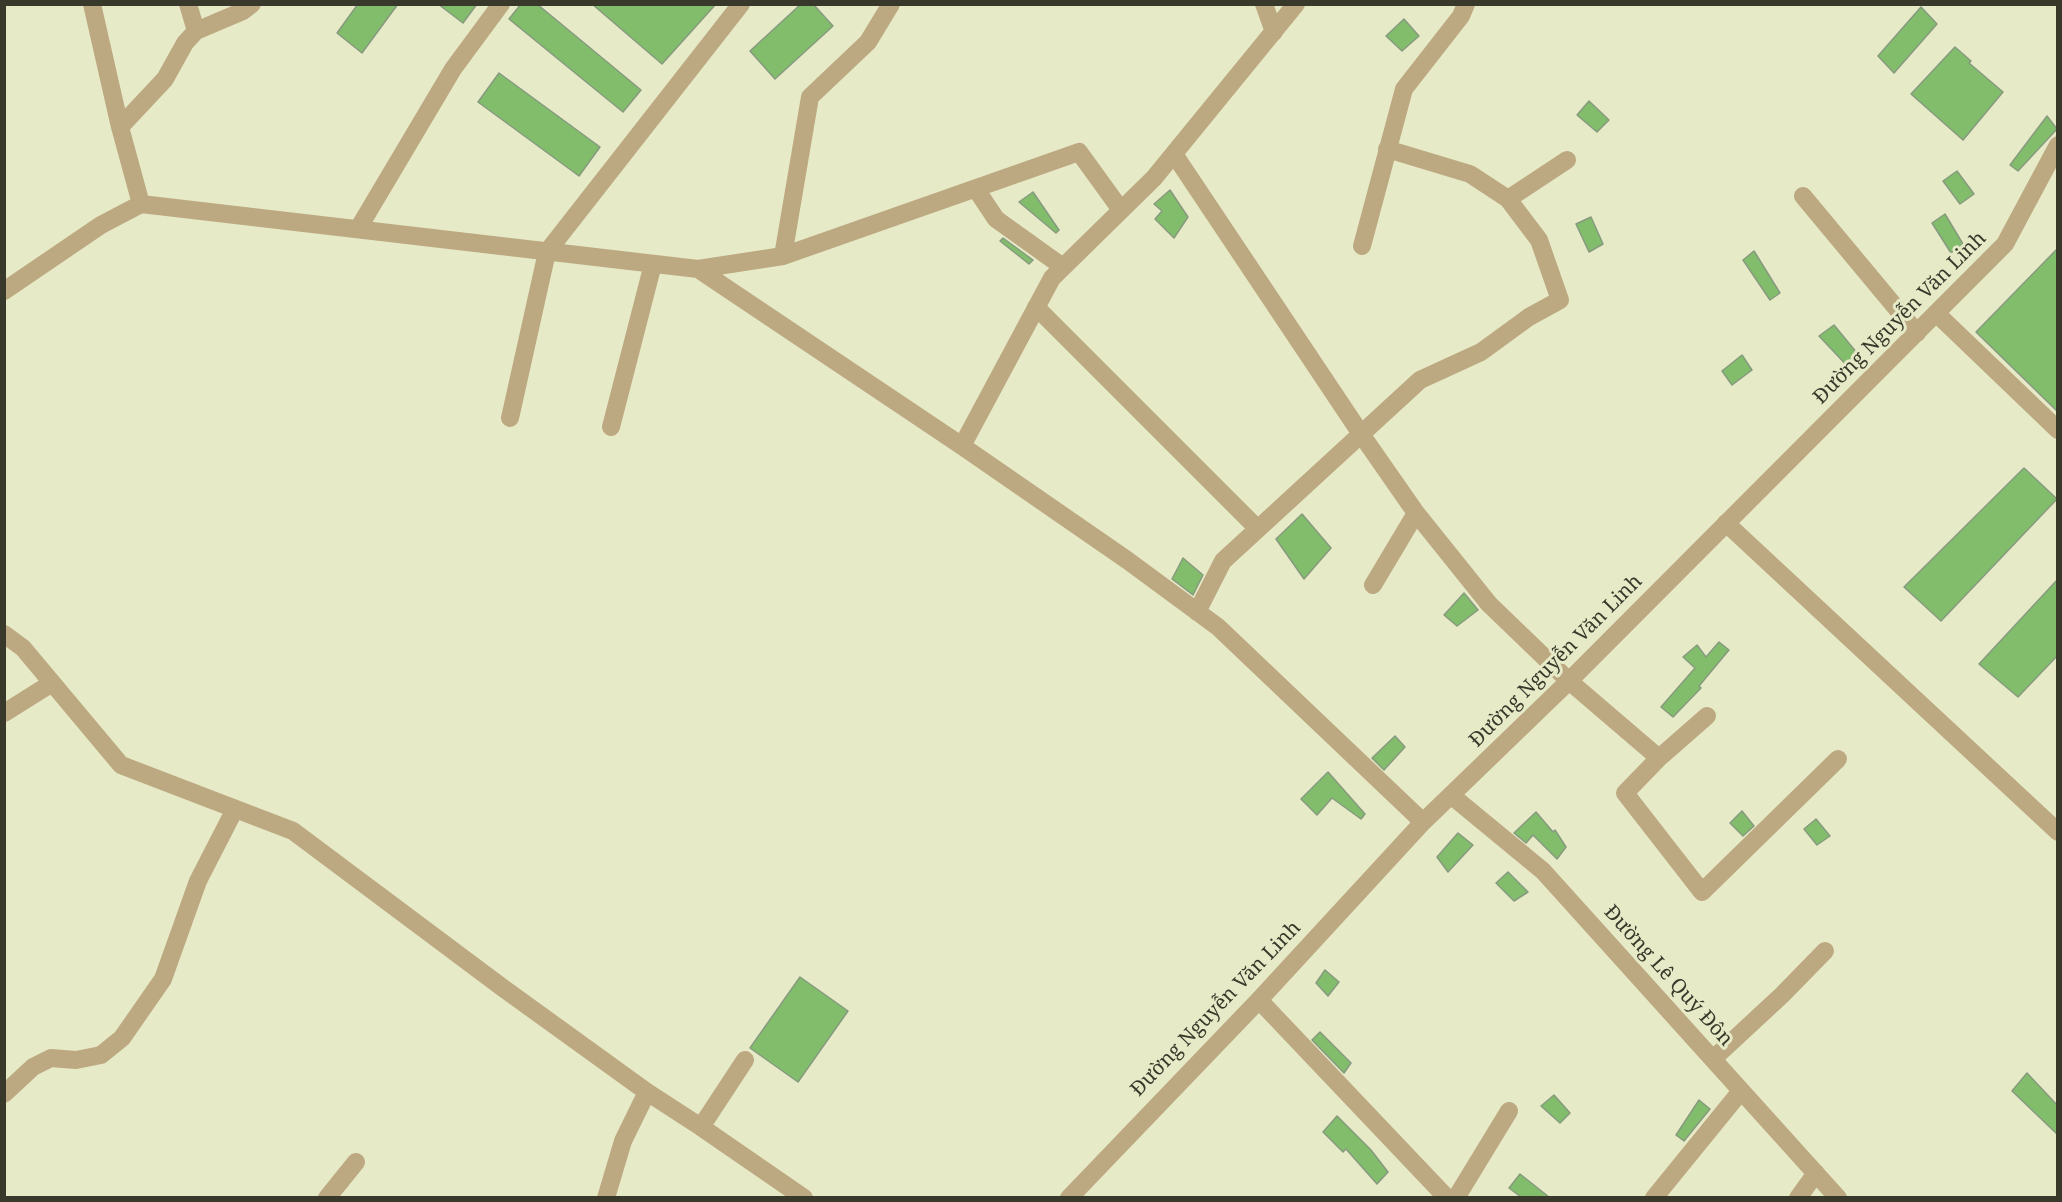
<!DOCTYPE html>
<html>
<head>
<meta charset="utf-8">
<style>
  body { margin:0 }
  #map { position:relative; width:2062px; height:1202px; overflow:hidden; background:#e7eac7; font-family:"Noto Serif",serif }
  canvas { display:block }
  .frame { position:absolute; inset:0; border:6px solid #38392b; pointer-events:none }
</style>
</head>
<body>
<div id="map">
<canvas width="2062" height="1202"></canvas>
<div class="frame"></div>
</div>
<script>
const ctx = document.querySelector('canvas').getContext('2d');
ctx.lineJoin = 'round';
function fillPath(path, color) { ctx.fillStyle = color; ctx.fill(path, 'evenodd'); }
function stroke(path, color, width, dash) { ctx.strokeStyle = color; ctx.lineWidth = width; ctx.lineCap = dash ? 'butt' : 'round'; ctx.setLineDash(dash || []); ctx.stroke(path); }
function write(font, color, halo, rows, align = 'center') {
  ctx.font = font + ' "Noto Serif",serif'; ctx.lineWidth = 6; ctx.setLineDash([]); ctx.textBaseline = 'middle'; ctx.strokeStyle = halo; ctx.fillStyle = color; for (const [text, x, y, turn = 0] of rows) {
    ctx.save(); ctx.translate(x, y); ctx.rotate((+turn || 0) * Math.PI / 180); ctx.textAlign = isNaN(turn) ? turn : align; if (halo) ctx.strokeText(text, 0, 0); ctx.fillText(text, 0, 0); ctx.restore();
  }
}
const building = new Path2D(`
  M358,4H398L362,53L337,33Z
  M438,4H477L463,23Z
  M521,4H537L641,90L623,112L509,19Z
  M592,4H716L662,64Z
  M801,4H813L833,26L775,79L750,51Z
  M1921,7L1937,24L1894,73L1878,56Z
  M1404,19L1419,36L1402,51L1386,36Z
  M1955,47L1971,61L1969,63L2003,92L1963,140L1911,94Z
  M499,73L600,147L579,176L478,102Z
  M1589,101L1609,120L1597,132L1577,115Z
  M2047,116L2057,129L2018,171L2010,165Z
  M1957,171L1974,194L1960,204L1943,181Z
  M1170,190L1188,217L1174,238L1155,219L1162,211L1154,204Z
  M1033,192L1059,230L1056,233L1019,202Z
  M1945,214L1963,244L1951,253L1932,223Z
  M1591,217L1603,244L1589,252L1576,224Z
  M1003,238L1033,260L1029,264L1000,241Z
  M2058,248V412L1976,332Z
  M1754,251L1780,293L1770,300L1743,260Z
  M1834,325L1862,359L1851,370L1819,336Z
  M1742,355L1752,370L1732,385L1722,371Z
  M2024,468L2057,499L1941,621L1904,587Z
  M1302,514L1331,548L1304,579L1276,539Z
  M1183,558L1203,575L1193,595L1172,579Z
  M2058,579V655L2018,697L1979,664Z
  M1464,593L1478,610L1457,626L1444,615Z
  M1719,642L1729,650L1699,686L1701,688L1673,717L1661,707L1695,668L1683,657L1697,645L1706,657Z
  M1395,736L1405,747L1384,770L1372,758Z
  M1328,772L1365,814L1361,819L1332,798L1317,815L1301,799Z
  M1742,811L1754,826L1743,836L1730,823Z
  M1536,812L1553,832L1555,830L1566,847L1557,859L1533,835L1526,843L1514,833Z
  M1816,819L1830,836L1817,845L1804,829Z
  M1458,833L1473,845L1448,872L1437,857Z
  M1508,872L1528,892L1514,901L1496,883Z
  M1325,970L1339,982L1328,996L1316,983Z
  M800,977L848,1011L798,1082L750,1048Z
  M1320,1032L1351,1063L1344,1073L1312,1040Z
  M2027,1073L2058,1106V1135L2012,1091Z
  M1554,1095L1570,1113L1560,1123L1541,1106Z
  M1699,1100L1710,1109L1684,1141L1676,1135Z
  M1337,1116L1371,1150L1388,1172L1377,1184L1346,1149L1343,1152L1323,1132Z
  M1520,1174L1549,1197H1521L1509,1188Z`);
fillPath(building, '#82bd6c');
stroke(building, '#869a7f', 1.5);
stroke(new Path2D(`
  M92,4L120,127L141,204
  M188,4L196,31
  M1264,4L1274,32
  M120,127L165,79L185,43L196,31L243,11L252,4
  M1174,154L1361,434L1416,513L1489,604L1569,681L1659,758
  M976,189L996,219L1063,267
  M1803,196L1917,333
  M1508,199L1567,160
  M358,229L453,69L501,4
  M1362,246L1404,89L1461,16L1466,4
  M783,256L810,97L868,42L891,4
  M698,269L783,256L1079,152L1121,210
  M4,291L101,225L141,204L698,269L962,446L1127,560L1218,627L1423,822
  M1036,307L1258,529
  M1936,313L2058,430
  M510,418L547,252L741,4
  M611,427L653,264
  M962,446L1052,278L1154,178L1296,4
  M1726,523L2058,832
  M1373,585L1416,513
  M1197,612L1223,561L1420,380L1481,352L1529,317L1560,300L1539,240L1508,199L1470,174L1387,149
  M4,634L23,648L121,765L293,831L503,988L647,1092L623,1141L606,1198
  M4,713L52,683
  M1707,716L1659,758L1625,793L1702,892L1838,759
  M1452,796L1543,871L1838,1198
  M1259,1000L1447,1198
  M1713,1059L1782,995L1825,951
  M647,1092L701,1127L745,1060
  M4,1094L33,1067L51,1058L76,1060L101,1055L122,1038L163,979L198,881L235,809
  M701,1127L804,1198
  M327,1198L356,1162
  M1069,1198L1259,1000L1423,822L1569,681L2005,244L2058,145
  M1456,1198L1509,1111
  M1654,1198L1741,1091
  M1798,1198L1816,1173`), '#bca982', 18);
write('20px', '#38392b', '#e7eac7', [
  ["Đường Nguyễn Văn Linh",1900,318,-45],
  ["Đường Nguyễn Văn Linh",1556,661,-45],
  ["Đường Lê Quý Đôn",1668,976,48],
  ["Đường Nguyễn Văn Linh",1216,1009,-46]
]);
</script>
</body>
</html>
